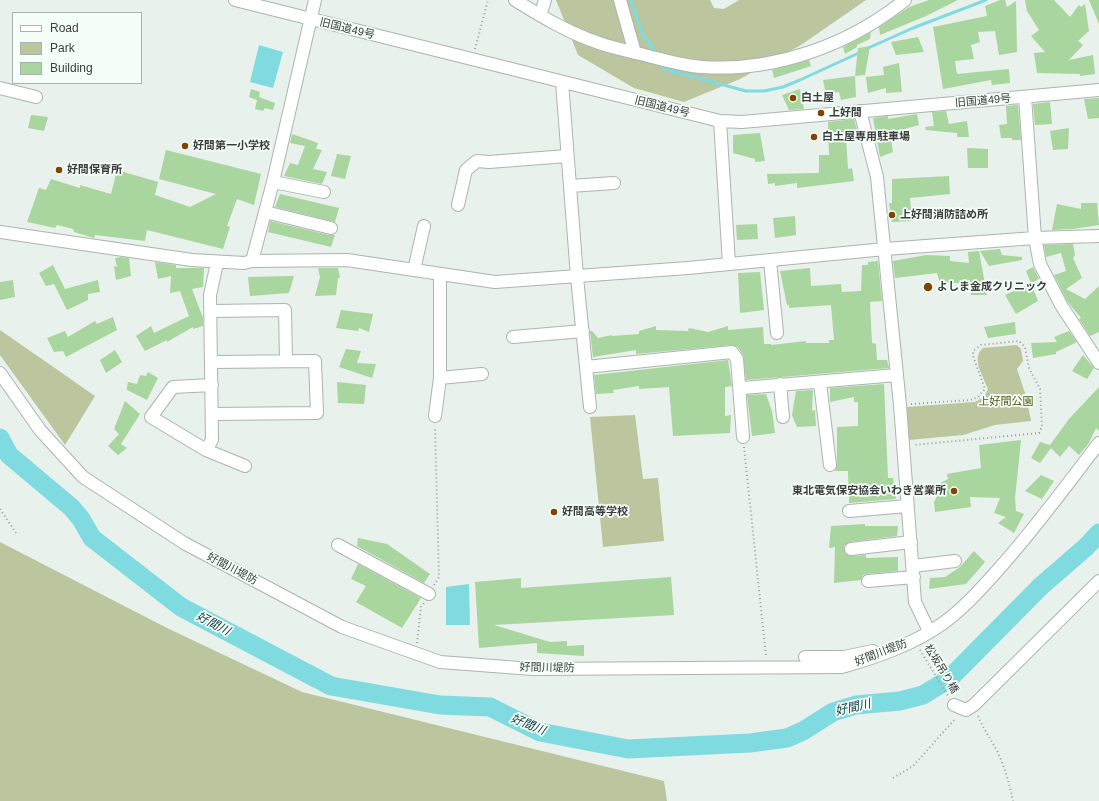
<!DOCTYPE html>
<html>
<head>
<meta charset="utf-8">
<style>
  body { margin:0 }
  #map { position:relative; width:1099px; height:801px; overflow:hidden; background:#e8f1ec; font-family:Helvetica,sans-serif }
  canvas { display:block }
  .legend { position:absolute; left:12px; top:12px; width:130px; height:72px; box-sizing:border-box; background:#f6fef9; border:1px solid #abb1ad; margin:0; padding:5px 7px; list-style:none; font-size:12px; color:#3a3d3b }
  .legend li { display:flex; align-items:center; gap:8px; height:20px }
  .legend b { width:20px; border:1px solid #abb1ad }
</style>
</head>
<body>
<div id="map">
<canvas width="1099" height="801"></canvas>
<ul class="legend">
<li><b style="height:5px;background:#fff"></b>Road</li>
<li><b style="height:11px;background:#bbc59e"></b>Park</li>
<li><b style="height:11px;background:#a9d59e"></b>Building</li>
</ul>
</div>
<script>
const ctx = document.querySelector('canvas').getContext('2d');
ctx.lineJoin = 'round';
function fillPath(path, color) { ctx.fillStyle = color; ctx.fill(path, 'evenodd'); }
function stroke(path, color, width, dash) { ctx.strokeStyle = color; ctx.lineWidth = width; ctx.lineCap = dash ? 'butt' : 'round'; ctx.setLineDash(dash || []); ctx.stroke(path); }
function write(font, color, halo, rows, align = 'center') {
  ctx.font = font + ' Helvetica,"Noto Sans JP",sans-serif'; ctx.lineWidth = 3.5; ctx.setLineDash([]); ctx.textBaseline = 'middle'; ctx.strokeStyle = halo; ctx.fillStyle = color; for (const [text, x, y, turn = 0] of rows) {
    ctx.save(); ctx.translate(x, y); ctx.rotate((+turn || 0) * Math.PI / 180); ctx.textAlign = isNaN(turn) ? turn : align; if (halo) ctx.strokeText(text, 0, 0); ctx.fillText(text, 0, 0); ctx.restore();
  }
}
fillPath(new Path2D(`
  M556,0H710L714,8L724,9L739,0H866L801,45L740,79L684,102L634,88L578,55Z
  M0,330L95,396L65,445L0,355Z
  M1017,345L1021,349L1023,361L1017,369L1026,396L1031,421L995,425L963,435L909,440L907,407L975,402L984,397L988,389C983,376 971,358 983,348Z
  M635,415L643,479L658,478L664,541L603,547L590,417Z
  M0,542L167,628L302,692L664,781L667,801H0Z`), '#bbc59e');
fillPath(new Path2D(`
  M259,45L283,52L273,88L250,82Z
  M469,584L470,625H446V587Z`), '#7fdbe0');
stroke(new Path2D(`
  M631,0L644,38L651,44L656,54
  M866,49L913,28L986,0
  M659,62L664,69L746,91H764L783,87L800,80L861,52`), '#7fdbe0', 3);
stroke(new Path2D(`
  M0,438L9,455L72,508L81,519L92,538L181,607L331,686L440,705L490,707L540,732L628,749L750,743L787,738L803,731L833,712L856,705L900,701L923,695L949,679L1041,586L1086,547L1099,533`), '#7fdbe0', 19);
fillPath(new Path2D(`
  M929,0H958L926,16L880,35L879,27L909,7Z
  M1000,0H1005L1007,7L1016,1L1017,52L999,55L995,31L978,32L980,42L971,45L974,59L955,61L957,74L1009,69L1010,83L992,85L991,80L943,89L933,27L987,16L985,6Z
  M1025,0H1054L1070,17L1079,5L1081,7L1085,4L1089,31L1078,41L1083,45L1069,60L1093,55L1095,74L1080,76V74L1037,73L1034,53L1045,52L1031,36L1039,30L1027,11Z
  M1089,0H1099V24Z
  M871,32L870,39L857,45V47L845,54L843,47Z
  M918,37L924,52L896,55L891,42Z
  M870,46L865,75L855,76L856,97L841,100L839,92L826,94L823,80L855,76L858,48Z
  M809,60L811,66L774,78L772,70Z
  M899,63L902,92L886,93V88L868,93L866,77L884,75L883,67Z
  M251,89L260,92L259,97L275,103L273,110L265,108L263,111L255,109L257,100L249,97Z
  M800,89L804,109L789,110L782,95Z
  M1099,98V118L1088,119L1084,99Z
  M1050,102L1052,124L1035,125L1033,104Z
  M1018,105L1021,140H1012V138H1001L999,125L1007,124L1006,106Z
  M946,111L949,124L967,121L969,137H957V133L926,130L925,127L934,126L932,112Z
  M917,114L919,125L890,133L893,152L880,157L873,118L888,116V119Z
  M31,115L48,117L44,131L28,128Z
  M854,119L859,137L846,138L848,169L852,168L854,181L797,188V183L775,186V183L768,184L767,174L819,173V155H829L828,122Z
  M1069,128L1068,149L1053,150L1050,131Z
  M760,133L765,161L755,162V159L733,153V135Z
  M292,134L318,143L316,149L312,148L322,150L313,169L327,172L322,184L284,176L290,163L298,165L305,146L290,143Z
  M967,148L988,149V168H968Z
  M166,150L261,174L254,205L237,199L227,226L230,227L223,249L147,230L145,241L95,235L94,238L74,232L73,229L57,225L55,228L27,222L39,188L46,190L51,179L80,188V185L111,194L117,170L158,182L155,195L190,207L216,194L159,179Z
  M337,154L351,156L345,179L331,176Z
  M949,176L950,194L910,198L912,221L892,222L889,203H892V179Z
  M280,194L339,208L335,222L275,207Z
  M1081,203H1097L1099,225L1073,229L1052,230L1057,204L1081,209Z
  M795,216L796,235L775,238L773,218Z
  M270,221L329,235H335L331,247L268,232Z
  M757,224L758,239L737,240L736,225Z
  M1073,244L1075,255L1073,258L1082,278L1066,289L1085,299L1099,286V332L1090,336L1079,319L1081,318L1067,301L1054,275L1066,271L1061,253L1046,257L1044,245Z
  M1000,249L1002,255L1022,257V260L989,266L980,251Z
  M979,251L987,295H971L969,283H940L937,273L895,278L893,261L926,255L950,256V261L969,263L968,252Z
  M121,257L129,258L131,276L116,280L114,266L117,267L115,258Z
  M878,261L882,301L870,302L872,343L876,344L877,360H887L889,368L746,380L743,355L738,347L732,345L636,354V350L593,357L590,331H592L598,338L612,335V336L639,334V331L656,326V330L688,331L689,328L708,332L728,326V330L763,327L764,344H771V345L806,341V343H829V340H834L831,305L789,308V305H787L780,271L810,268L811,286L841,284L842,292L861,291L862,265H868V262Z
  M155,262L176,265V268H204L203,287L192,289L203,318V326L193,329V327L167,342V340L145,351L136,336L151,326L154,333L189,316L180,291L170,293L171,276L158,279Z
  M53,265L65,289L98,280L100,292L88,294V300L67,310L54,284L46,286L39,273Z
  M1033,267L1039,279L1031,283L1026,271Z
  M318,268H338L340,278H338L336,295L315,296L320,277Z
  M760,272L764,310L740,313L738,273Z
  M294,276L289,293L250,296L248,277Z
  M13,280L15,297L0,300V282Z
  M1031,283L1038,301L1016,314L1005,295Z
  M341,310L373,314L369,332L359,328L358,331L336,328Z
  M113,317L117,330L66,357L63,351L54,352L47,338L65,331L68,337L95,321L97,324Z
  M1015,322L1016,334L988,338L984,327Z
  M1069,331L1077,342L1056,352V354L1033,358L1031,343L1057,342L1054,337Z
  M346,349L361,351L357,363L376,364L372,378L339,367Z
  M115,350L122,362L106,373L100,360Z
  M1083,355L1094,368L1087,379L1072,371Z
  M728,360L732,386L725,387V416L731,415L730,433L673,436L669,387L639,389V386L613,390L614,393L596,394L594,375Z
  M148,372L158,378L147,400L127,390V387L128,382L137,384L140,375L146,376Z
  M337,382L366,385L364,404L338,403Z
  M884,384L888,478H893L896,499L849,503L848,471H835L837,464V427L858,426V402H854V397L830,402V388Z
  M1099,387V431L1096,428L1089,443L1079,455L1069,446L1060,457L1051,448L1040,463L1031,458L1040,442L1050,445L1069,419Z
  M813,390L812,411L815,410L816,426L797,427L792,415L796,391Z
  M766,394L772,411L775,433L752,436L747,395Z
  M125,401L140,414L121,444L127,448L118,455L108,446L119,434L114,429Z
  M1021,440L1015,498L1016,511L1024,514L1014,533L998,523L1006,517L994,513L1000,498L970,497L971,507L935,512L934,502L938,494V484L948,479L947,474L981,468L979,445Z
  M1041,475L1054,481L1042,499L1025,491Z
  M865,524V526H898L897,536L850,542L844,546L845,553L851,556L866,555V558L898,557V571L867,574L863,575L861,580L834,583L835,547L829,548L831,526Z
  M358,538L387,544L430,574L424,583L357,546Z
  M974,551L985,562L966,584L929,589L930,578L945,577L960,567Z
  M358,564L421,598L402,628L356,602L366,586L351,579Z
  M671,577L674,615L494,625L550,642L567,641V646L584,645V656L537,653V643L479,648L475,582L521,578V588Z`), '#a9d59e');
const minor = new Path2D(`
  M235,0L720,121L742,122L1099,90
  M515,0C542,17 569,33 599,43C616,49 634,52 652,57C668,61 685,66 702,67C775,72 849,45 905,0
  M620,0L635,53
  M540,15L545,0
  M562,82L577,277L590,407
  M0,88L36,97
  M1025,97L1035,238L1040,264L1061,305L1099,363
  M860,111L877,177L900,405L915,602L929,631
  M720,121L729,264
  M273,182L324,192
  M570,186L614,183
  M458,205L466,170L477,161L489,162L567,156
  M265,212L331,228
  M0,232L192,260L244,263L252,261L347,260L495,282L688,268L885,249L1035,238L1099,236
  M770,260L777,333
  M252,261L273,182L315,0
  M414,270L424,226
  M211,311L285,310L286,361
  M513,337L583,331
  M586,367L732,352L737,359L743,437
  M0,373L40,430L83,477L184,543L342,627L440,662L533,669L842,667C877,657 912,645 942,624C963,609 980,590 997,571C1034,530 1066,486 1099,443
  M440,378L482,374
  M820,383L830,465
  M780,384L783,417
  M212,385L173,387L151,417L206,450L245,466
  M743,388L897,375
  M212,414L317,413L315,361L212,362
  M435,416L440,378V274
  M206,450L212,440L210,295L217,263
  M849,511L907,506
  M338,545L429,594
  M851,549L911,542
  M913,566L955,561
  M868,581L914,577
  M805,657H844L873,651
  M954,705L966,710L974,705L1099,581`);
stroke(minor, '#acb4b0', 14);
stroke(new Path2D(`
  M475,49L488,0
  M911,404L970,400L978,397L985,389L973,356V351L981,345L1019,341L1025,347L1029,368L1040,389L1042,427L1039,433L914,445
  M744,447L766,656
  M0,509L16,533
  M434,585L439,577L435,427
  M417,643L421,607L424,603
  M920,650L948,696
  M978,716C983,728 990,738 996,749C1005,766 1009,783 1013,801
  M893,778L913,766L956,718`), '#999f9b', 2, [1, 3]);
stroke(minor, '#fff', 12);
for (const [x, y, r, color] of [
  [793,98,4,"#814400"],
  [821,113,4,"#814400"],
  [814,137,4,"#814400"],
  [185,146,4,"#814400"],
  [59,170,4,"#814400"],
  [892,215,4,"#814400"],
  [928,287,5,"#814400"],
  [954,491,4,"#814400"],
  [554,512,4,"#814400"]
]) { const dot = new Path2D(); dot.arc(x, y, r, 0, 2 * Math.PI); ctx.fillStyle = color; ctx.fill(dot); stroke(dot, '#f6fef9', 1.5); }
write('11px', '#3a3d3b', '#f6fef9', [
  ["旧国道49号",347,29,14],
  ["旧国道49号",983,101,-5],
  ["旧国道49号",662,107,14],
  ["好間川堤防",232,569,28],
  ["好間川堤防",881,653,-21],
  ["好間川堤防",547,668,1],
  ["松坂吊り橋",941,669,59]
]);
write('bold 11px', '#3a3d3b', '#f6fef9', [
  ["白土屋",801,98],
  ["上好間",829,113],
  ["白土屋専用駐車場",822,137],
  ["好間第一小学校",193,146],
  ["好間保育所",67,170],
  ["上好間消防詰め所",900,215],
  ["よしま金成クリニック",937,287],
  ["東北電気保安協会いわき営業所",946,491,"right"],
  ["好間高等学校",562,512]
], 'left');
write('11px', '#4d5a12', '#f6fef9', [
  ["上好間公園",1006,402]
]);
write('italic 12px', '#093739', '#f6fef9', [
  ["好間川",213,624,28],
  ["好間川",853,708,-13],
  ["好間川",528,725,22]
]);
</script>
</body>
</html>
